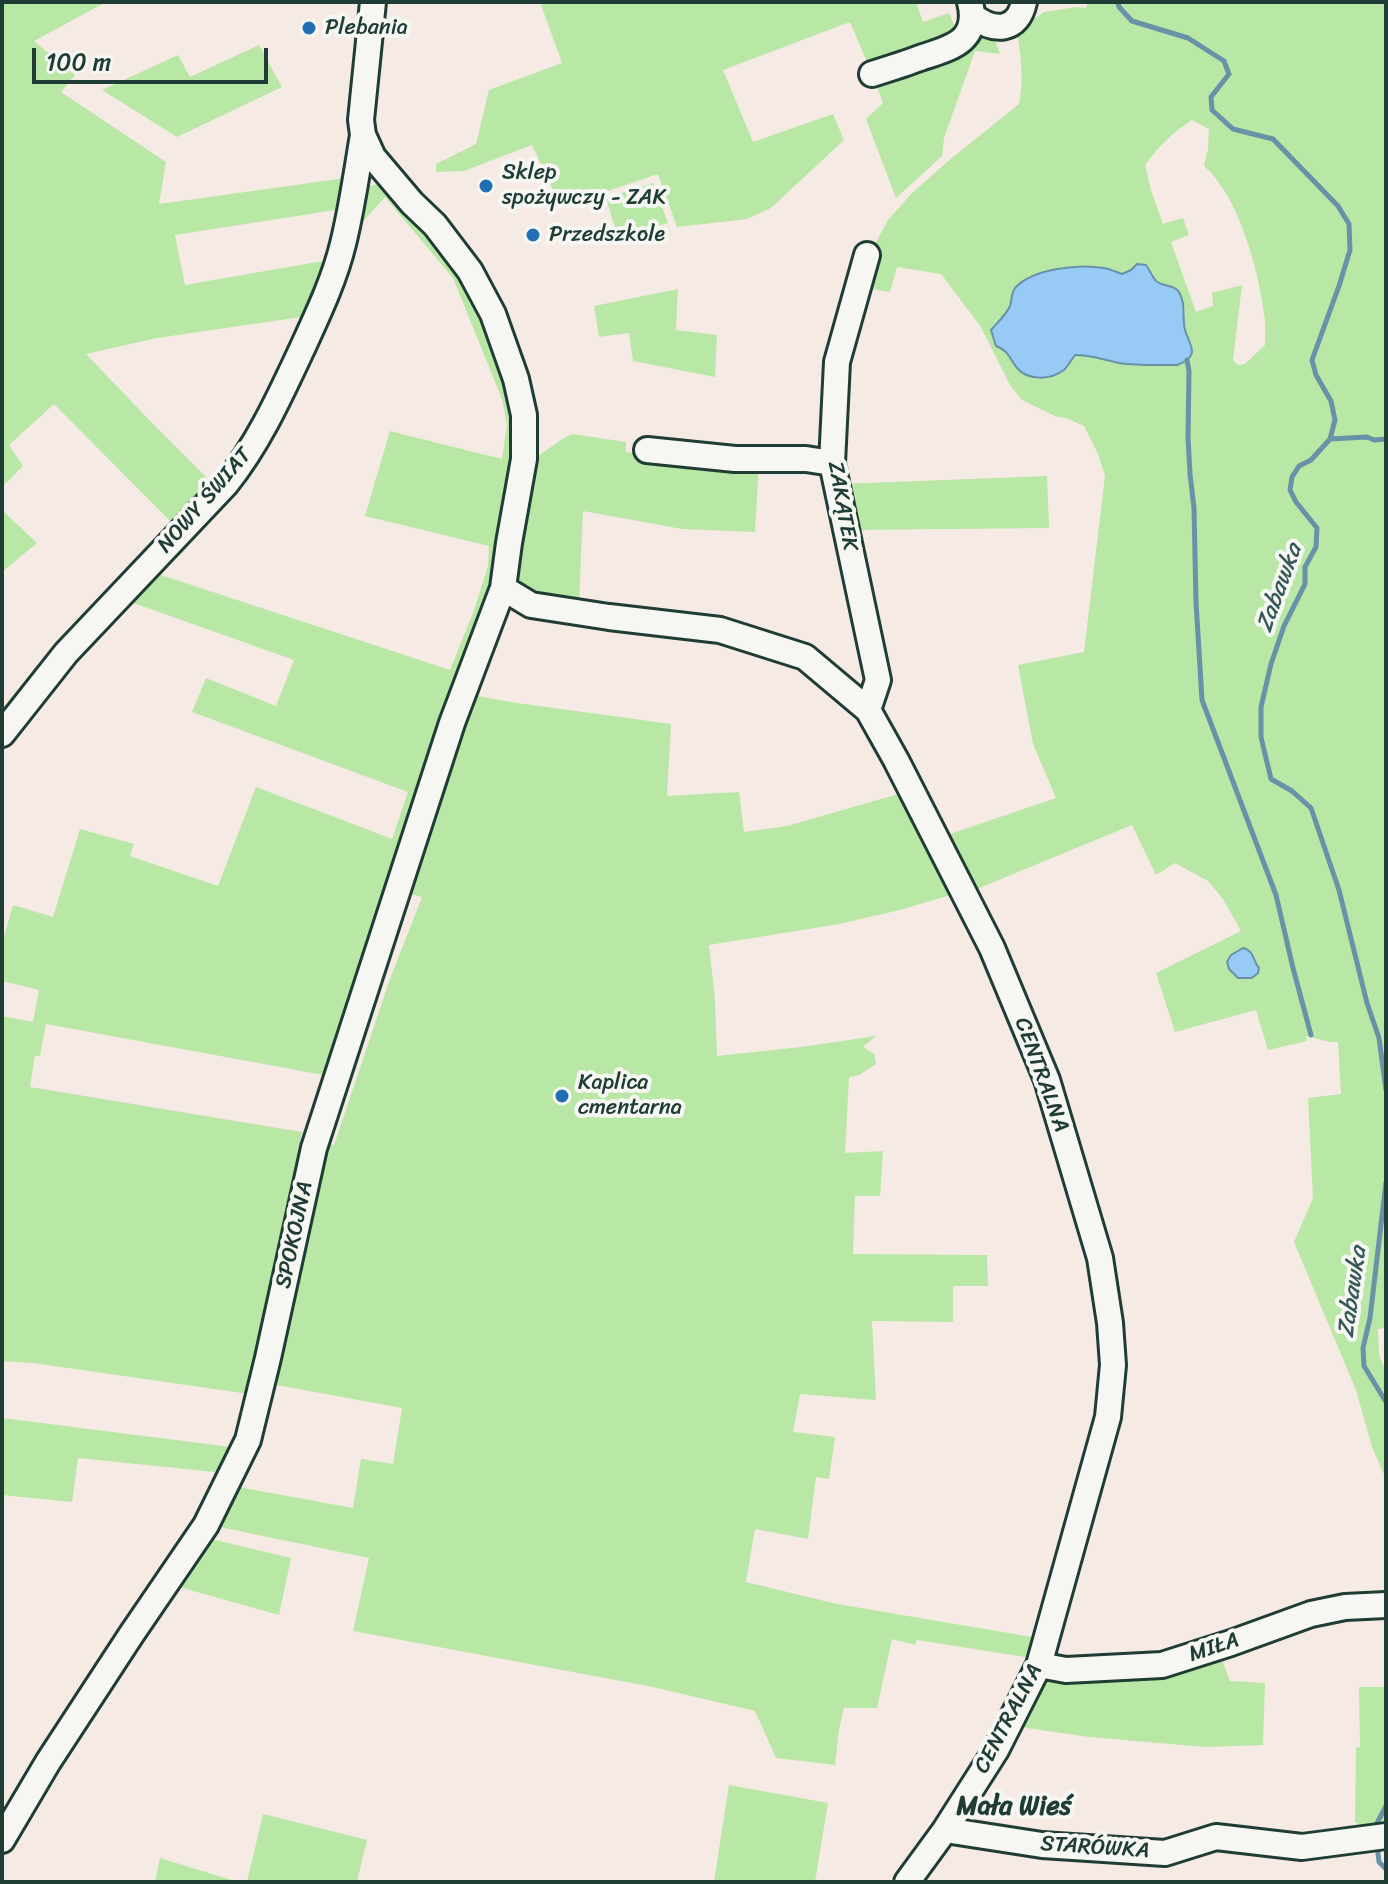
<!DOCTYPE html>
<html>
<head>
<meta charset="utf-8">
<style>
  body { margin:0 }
  #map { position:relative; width:1388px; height:1884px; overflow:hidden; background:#f6eae5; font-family:Sriracha,sans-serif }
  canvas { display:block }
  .frame { position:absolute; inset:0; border:4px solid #1f3d34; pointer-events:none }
  .scale { position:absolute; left:32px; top:48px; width:236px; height:36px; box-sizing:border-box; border:4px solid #1f3d34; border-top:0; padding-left:10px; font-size:24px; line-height:28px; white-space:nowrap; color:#1f3d34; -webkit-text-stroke:6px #f6f6f2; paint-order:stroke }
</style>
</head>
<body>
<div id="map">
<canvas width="1388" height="1884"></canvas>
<div class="frame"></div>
<div class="scale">100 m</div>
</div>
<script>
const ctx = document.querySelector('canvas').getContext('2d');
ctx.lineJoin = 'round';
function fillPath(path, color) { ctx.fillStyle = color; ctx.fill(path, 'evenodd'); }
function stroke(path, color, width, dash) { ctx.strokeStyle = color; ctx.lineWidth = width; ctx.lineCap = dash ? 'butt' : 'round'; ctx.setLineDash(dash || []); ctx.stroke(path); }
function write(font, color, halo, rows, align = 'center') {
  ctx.font = font + ' Sriracha,sans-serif'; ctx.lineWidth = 8; ctx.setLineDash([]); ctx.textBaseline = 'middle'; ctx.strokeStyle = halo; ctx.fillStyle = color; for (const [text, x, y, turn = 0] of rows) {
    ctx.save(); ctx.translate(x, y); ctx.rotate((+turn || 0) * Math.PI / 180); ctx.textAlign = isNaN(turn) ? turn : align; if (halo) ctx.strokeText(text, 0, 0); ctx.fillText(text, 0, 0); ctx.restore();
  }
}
fillPath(new Path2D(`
  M2,2H106L34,41L75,75L61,92L166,162L159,204L346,178L342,205L335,210L175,235L185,285L329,260L308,316L157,338L86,354L155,426L215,486L177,528L54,404L9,445L23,466L2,487Z
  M540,2H916L923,22L949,13L954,25L968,21L964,31L870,69L850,22L723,70L753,142L833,114L844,140L771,208L747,219L677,227L658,174L611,190L559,203L532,145L464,171L436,172V164L476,144L489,90L562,63Z
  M1088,2H1386V1328L1378,1329L1379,1355L1386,1372V1479L1372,1447L1356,1390L1294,1242L1313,1198L1308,1098L1341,1094L1338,1042H1330L1306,1036L1307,1041L1268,1050L1256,1010L1175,1032L1156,973L1241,931L1223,899L1208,881L1175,863L1156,875L1132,825L972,891L947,835L1056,798L1033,744L1018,665L1084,652L1105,476L1098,454L1084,426L1066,418L1057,417L1022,400L1010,385L981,327L941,274L897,267L890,292L861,287L872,250L888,220L912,193L947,162L1019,104C1024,79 1021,57 1017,32L1044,12L1076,7L1086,8ZM1192,120L1209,129L1208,149L1204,166C1239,197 1258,268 1264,314C1266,324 1265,335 1265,345L1245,364L1238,365L1233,360L1242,285L1212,293L1213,306L1196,312L1171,242L1189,235L1183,218L1163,224L1151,190L1145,165C1159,146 1172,133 1192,120ZM1104,268L1122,274L1131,270L1152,272L1156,281L1173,287L1185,310L1183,328L1192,344L1117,363L1092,355H1075L1065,369L1043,378L1018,369L1003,349V317L1012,303V295Z
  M976,29C990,34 996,38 1000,54L975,51L944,138L942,156L896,198L866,119L883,103L874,79Z
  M259,45L282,87L177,137L102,90L178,55L190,77Z
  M381,183L431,234L459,276L485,326L510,390L517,435L495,579L329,1076L46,1024L40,1056H35L30,1087L302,1132L291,1186L279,1263L249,1394L33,1363L2,1361V1016L33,1022L39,990L2,981V937H4L13,905L53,917L80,829L134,844L130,856L218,886L256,787L392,839L408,792L192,712L206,678L276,706L294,660L125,600L152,572L450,670L473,613L488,566L489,546L365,516L390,431L502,459L507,424L502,399L453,278L385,197L359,226L363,188Z
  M653,183L668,223L618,237L606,198Z
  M678,289L676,330L717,335L715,377L633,361L629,333L599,337L594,306Z
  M572,434L626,442V452L635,453L658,463L676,460L759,466L755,532L682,529L583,511L579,605L523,590L511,579L532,460L564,438Z
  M1047,476L1049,528L851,530L842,484Z
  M2,510L37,543L2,572Z
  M471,695L517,703L671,724L667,796L739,792L744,832L787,826L902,793L954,894L900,910L839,924L709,945L715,1000L717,1056L801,1047L876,1036L863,1047L874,1054L876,1064L859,1075L849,1077L845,1153L883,1151L880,1196H855L853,1254L987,1255L988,1286H953V1322L872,1321L876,1400L800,1394L793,1432L835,1437L829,1479L816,1477L808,1539L755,1529L746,1582L837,1604L1038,1638L1031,1658L917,1640L915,1645L892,1639L877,1708H844L839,1730L835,1765L776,1758L755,1711L653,1687L353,1631L369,1558L210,1525L233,1486L353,1508L361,1459L393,1464L402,1408L271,1384L323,1143L334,1145L390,979L422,897L408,893Z
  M2,1418L231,1447L215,1472L78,1458L72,1502L2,1495Z
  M207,1538L291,1558L279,1615L172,1585Z
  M1219,1652L1230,1681L1265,1683L1263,1745L1206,1747L1089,1737L1020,1727L1042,1674Z
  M1359,1687H1386L1385,1829L1355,1823L1356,1748L1360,1747Z
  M729,1785L828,1803L815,1882H714Z
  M263,1814L367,1840L357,1882H247Z
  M160,1858L238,1882H155Z`), '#b9e7a5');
const water = new Path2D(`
  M1137,264L1146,265C1149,269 1153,278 1156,281C1163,287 1174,284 1179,292C1185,302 1183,313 1184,324C1184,340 1206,355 1177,365C1158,365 1138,366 1119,363C1103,360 1093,355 1075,355C1072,359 1068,366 1064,370C1051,380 1028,381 1017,368C1010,359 1008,350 996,346L991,330C997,323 1006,315 1010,306C1012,300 1011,294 1015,288C1033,268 1080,264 1104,268C1110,269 1116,272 1122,274L1131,270Z
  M1243,948C1255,951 1252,960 1259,968L1258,973L1252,978H1238L1229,969L1227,962L1231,955Z`);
fillPath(water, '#97caf4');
stroke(water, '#6792a7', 2);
stroke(new Path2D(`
  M1118,2L1119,7L1132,21L1188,38L1224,61L1229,74L1211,97L1212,110L1233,129L1273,139L1338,206L1349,224L1350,250L1339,286L1312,360L1316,375L1331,401L1335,420L1330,439L1311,460L1299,466L1292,477L1290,490L1296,502L1317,528L1316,547L1305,567V584L1284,626L1271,664L1261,707V737L1271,779L1292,791L1311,808L1339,890L1367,1003L1379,1038L1386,1090
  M1187,360L1189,371L1188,437L1190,474L1194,508L1196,602L1202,700L1276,895L1293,968L1311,1035
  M1330,439L1367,437L1374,440L1386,439
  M1386,1182L1370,1318L1363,1348L1364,1366L1386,1402
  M1375,1827L1386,1806
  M1377,1845L1379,1862L1386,1869`), '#6792a7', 5);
const minor = new Path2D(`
  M973,16C995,33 1018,31 1024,2
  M872,74C888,69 904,64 920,58C950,48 980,42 970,2
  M867,255L837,362L832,463L878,680L868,710
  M647,450L735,459H806L832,463
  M503,588L531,605L609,617L720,630L805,657L868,710L896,760L992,948L1047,1080L1100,1258L1110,1323L1113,1365L1108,1417L1039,1665L996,1750L945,1830L907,1882
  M2,734L66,653L226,484C258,444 279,398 301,351C317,316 334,281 343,244C352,208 357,171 363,135
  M1039,1665L1066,1670L1162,1665L1231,1643L1311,1614L1345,1607L1386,1605
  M945,1830L1042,1845L1165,1853L1216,1837L1302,1847L1386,1836
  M2,1840L48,1762L131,1635L206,1525L248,1440L268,1358L314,1148L452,723L503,588L509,543L524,459V415L516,379L493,314L470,271L435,225L412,203L373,157L363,135L361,120L373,2`);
stroke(minor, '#1f3d34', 30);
stroke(minor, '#f6f6f2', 24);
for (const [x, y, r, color] of [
  [309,28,8,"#1f6fb2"],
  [486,186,8,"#1f6fb2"],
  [533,235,8,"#1f6fb2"],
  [562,1096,8,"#1f6fb2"]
]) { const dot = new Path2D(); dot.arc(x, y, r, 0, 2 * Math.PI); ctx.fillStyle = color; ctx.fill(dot); stroke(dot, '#f6f6f2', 3); }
write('22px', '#1f3d34', '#f6f6f2', [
  ["Plebania",325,28],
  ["Sklep",502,173],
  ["spożywczy - ZAK",502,198],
  ["Przedszkole",549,235],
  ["Kaplica",578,1083],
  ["cmentarna",578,1108]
], 'left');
write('22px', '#1f3d34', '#f6f6f2', [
  ["NOWY ŚWIAT",205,501,-49],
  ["ZAKĄTEK",842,506,80],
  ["CENTRALNA",1041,1075,70],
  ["SPOKOJNA",295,1235,-78],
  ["MIŁA",1214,1648,-18],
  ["CENTRALNA",1009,1719,-62],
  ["STARÓWKA",1095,1848,4]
]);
write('italic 24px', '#37595a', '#f6f6f2', [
  ["Zabawka",1280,588,-70],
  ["Zabawka",1353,1292,-82]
]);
write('bold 26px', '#1f3d34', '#f6f6f2', [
  ["Mała Wieś",1014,1807]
]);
</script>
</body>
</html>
